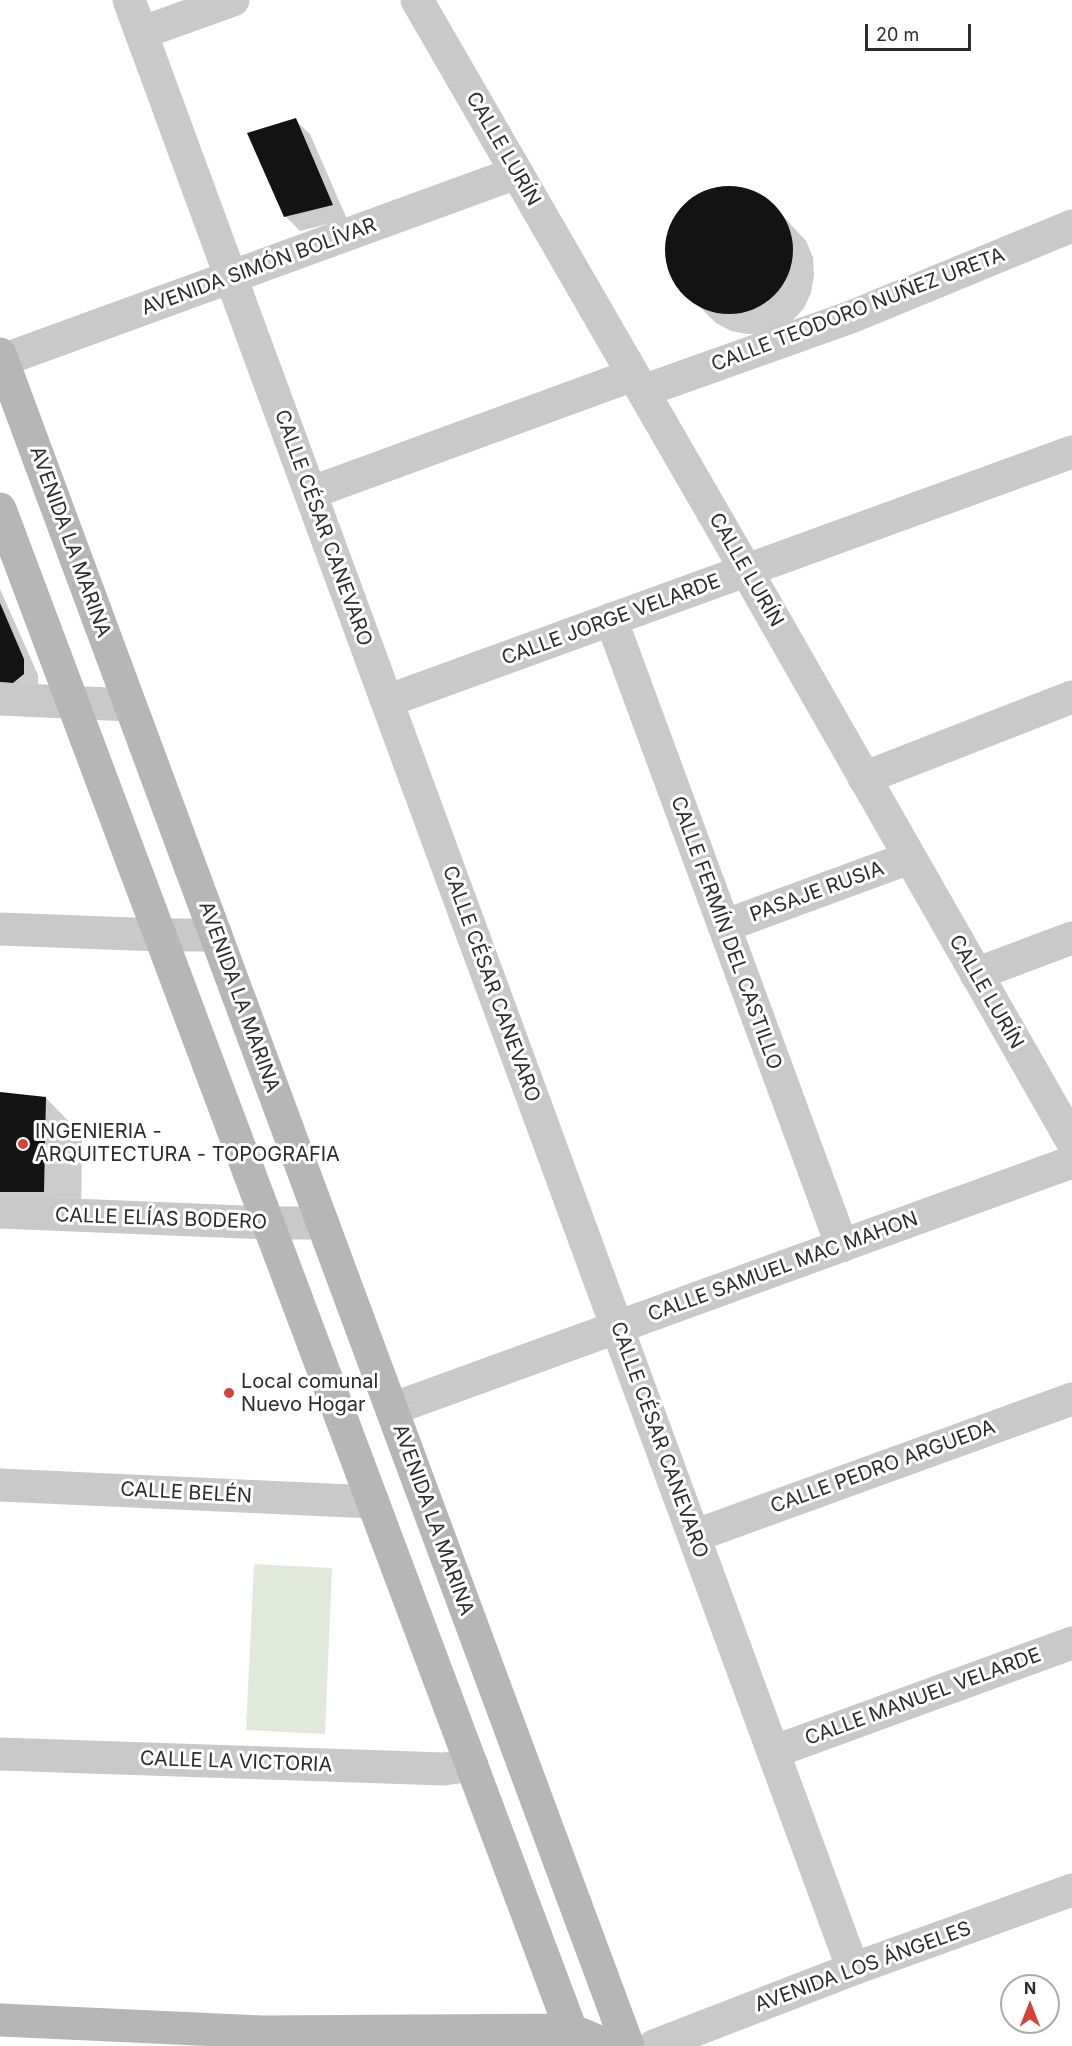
<!DOCTYPE html>
<html>
<head>
<meta charset="utf-8">
<style>
  body { margin:0 }
  #map { position:relative; width:1072px; height:2046px; overflow:hidden; background:#fff; font-family:Inter,sans-serif }
  canvas { display:block }
  .north { position:absolute; left:1000px; top:1974px; width:60px; height:60px; box-sizing:border-box; background:#fff; border:2px solid #ababab; border-radius:50%; rotate:0deg; font-size:16px; font-weight:700; line-height:24px; text-align:center; color:#2c2c2c }
  .north::after { content:''; display:block; margin:auto; width:21px; height:27px; background:#d6423b; clip-path:polygon(50% 0,100% 100%,50% 72%,0 100%) }
  .scale { position:absolute; left:865px; top:24px; width:106px; height:27px; box-sizing:border-box; border:3px solid #2c2c2c; border-top:0; padding-left:8px; font-size:18px; line-height:21px; white-space:nowrap; color:#2c2c2c; -webkit-text-stroke:4px #fff; paint-order:stroke }
</style>
</head>
<body>
<div id="map">
<canvas width="1072" height="2046"></canvas>
<div class="north">N</div>
<div class="scale">20 m</div>
</div>
<script>
const ctx = document.querySelector('canvas').getContext('2d');
ctx.lineJoin = 'round';
function fillPath(path, color) { ctx.fillStyle = color; ctx.fill(path, 'evenodd'); }
function stroke(path, color, width, dash) { ctx.strokeStyle = color; ctx.lineWidth = width; ctx.lineCap = dash ? 'butt' : 'round'; ctx.setLineDash(dash || []); ctx.stroke(path); }
function write(font, color, halo, rows, align = 'center') {
  ctx.font = font + ' Inter,sans-serif'; ctx.lineWidth = 6; ctx.setLineDash([]); ctx.textBaseline = 'middle'; ctx.strokeStyle = halo; ctx.fillStyle = color; for (const [text, x, y, turn = 0] of rows) {
    ctx.save(); ctx.translate(x, y); ctx.rotate((+turn || 0) * Math.PI / 180); ctx.textAlign = isNaN(turn) ? turn : align; if (halo) ctx.strokeText(text, 0, 0); ctx.fillText(text, 0, 0); ctx.restore();
  }
}
fillPath(new Path2D(`
  M254,1564L332,1568L325,1734L246,1730Z`), '#e0e9da');
fillPath(new Path2D(`
  M295,120L310,134L347,219L300,231L285,216Z
  M722,188H739L757,194L772,204L806,241L813,257L814,275L811,293L804,308L793,320L779,328L763,334H747L731,331L716,323L680,288L670,271L667,253L669,234L676,217L688,203L704,193Z
  M0,589L38,675V689L0,696Z
  M46,1098L82,1135L81,1229L0,1197V1105Z`), '#0003');
fillPath(new Path2D(`
  M296,118L333,205L284,217L247,133Z
  M665 250a64 64 0 1 1 128 0a64 64 0 1 1-128 0Z
  M0,603L24,659V674L13,683L0,682Z
  M0,1092L46,1097L44,1192H0Z`), '#131313');
stroke(new Path2D(`
  M129,0L853,1969
  M417,0L746,570L1072,1141
  M141,33L233,0
  M3,360L516,173
  M643,391L851,317L1072,226
  M310,493L633,375
  M611,619L842,1246
  M0,699L130,705
  M387,701L1072,452
  M864,778L1072,697
  M724,926L909,858
  M0,929L160,935H216
  M976,974L1072,938
  M0,1212L268,1223H323
  M392,1409L1072,1162
  M0,1485L373,1502
  M694,1536L1072,1399
  M773,1752L1072,1643
  M0,1754L444,1769L472,1765
  M654,2046L853,1969L1072,1890`), '#c9c9c9', 33);
stroke(new Path2D(`
  M0,354L628,2046
  M0,509L577,2046
  M0,2020L262,2032L571,2030L609,2046`), '#b6b6b6', 33);
for (const [x, y, r, color] of [
  [23,1144,6,"#d6423b"],
  [229,1393,6,"#d6423b"]
]) { const dot = new Path2D(); dot.arc(x, y, r, 0, 2 * Math.PI); ctx.fillStyle = color; ctx.fill(dot); stroke(dot, '#fff', 2); }
write('20px', '#2c2c2c', '#fff', [
  ["CALLE LURÍN",503,149,60],
  ["AVENIDA SIMÓN BOLÍVAR",259,267,-20],
  ["CALLE TEODORO NUÑEZ URETA",858,310,-21],
  ["CALLE CÉSAR CANEVARO",323,528,70],
  ["AVENIDA LA MARINA",70,542,70],
  ["CALLE LURÍN",746,570,60],
  ["CALLE JORGE VELARDE",611,620,-20],
  ["PASAJE RUSIA",817,892,-20],
  ["CALLE FERMÍN DEL CASTILLO",726,933,70],
  ["CALLE CÉSAR CANEVARO",491,984,70],
  ["CALLE LURÍN",986,992,60],
  ["AVENIDA LA MARINA",239,997,70],
  ["CALLE ELÍAS BODERO",161,1219,2],
  ["CALLE SAMUEL MAC MAHON",783,1267,-20],
  ["CALLE CÉSAR CANEVARO",659,1440,70],
  ["CALLE PEDRO ARGUEDA",883,1467,-20],
  ["CALLE BELÉN",186,1493,3],
  ["AVENIDA LA MARINA",433,1520,70],
  ["CALLE MANUEL VELARDE",923,1697,-20],
  ["CALLE LA VICTORIA",236,1762,2],
  ["AVENIDA LOS ÁNGELES",863,1967,-20]
]);
write('20px', '#2c2c2c', '#fff', [
  ["INGENIERIA -",35,1132],
  ["ARQUITECTURA - TOPOGRAFIA",35,1155],
  ["Local comunal",241,1382],
  ["Nuevo Hogar",241,1405]
], 'left');
</script>
</body>
</html>
